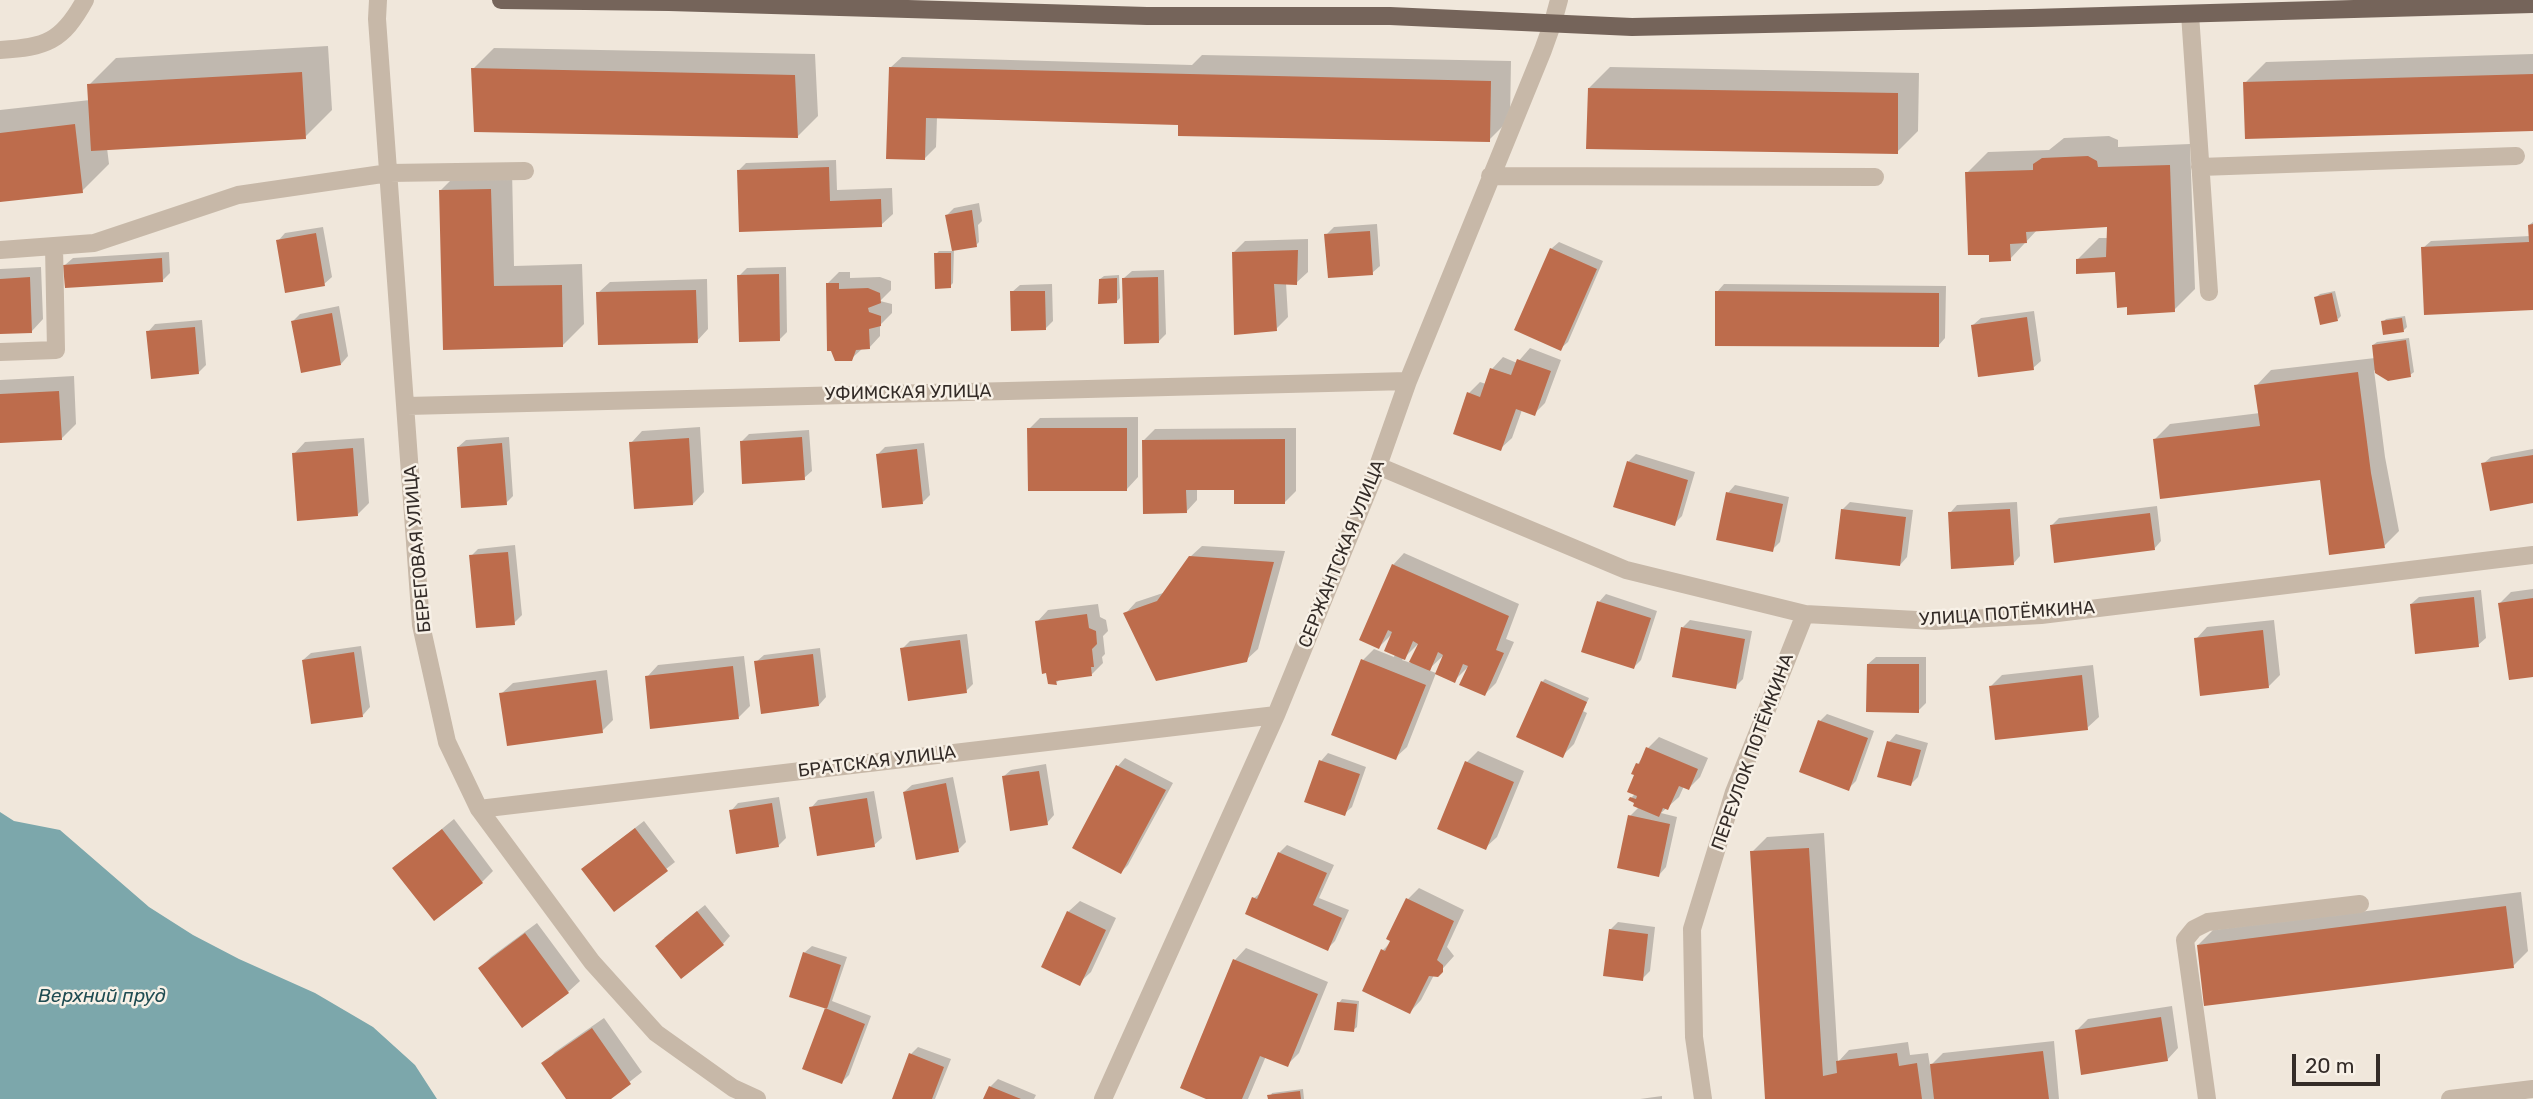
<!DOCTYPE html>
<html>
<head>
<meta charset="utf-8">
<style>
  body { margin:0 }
  #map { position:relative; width:2533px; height:1099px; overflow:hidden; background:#f0e7db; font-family:Rubik,sans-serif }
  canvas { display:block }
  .scale { position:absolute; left:2292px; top:1054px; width:88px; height:32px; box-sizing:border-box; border:4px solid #342c28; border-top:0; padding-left:9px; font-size:21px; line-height:24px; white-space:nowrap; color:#342c28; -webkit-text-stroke:5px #f8f1e7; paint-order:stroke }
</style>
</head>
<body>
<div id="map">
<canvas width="2533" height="1099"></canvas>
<div class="scale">20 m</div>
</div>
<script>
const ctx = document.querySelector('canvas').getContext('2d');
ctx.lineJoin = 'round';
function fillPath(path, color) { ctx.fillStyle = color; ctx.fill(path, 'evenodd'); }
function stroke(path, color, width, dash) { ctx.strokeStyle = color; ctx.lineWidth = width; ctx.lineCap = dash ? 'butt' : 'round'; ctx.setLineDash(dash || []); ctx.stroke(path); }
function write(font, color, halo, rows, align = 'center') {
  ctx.font = font + ' Rubik,sans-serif'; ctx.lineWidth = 5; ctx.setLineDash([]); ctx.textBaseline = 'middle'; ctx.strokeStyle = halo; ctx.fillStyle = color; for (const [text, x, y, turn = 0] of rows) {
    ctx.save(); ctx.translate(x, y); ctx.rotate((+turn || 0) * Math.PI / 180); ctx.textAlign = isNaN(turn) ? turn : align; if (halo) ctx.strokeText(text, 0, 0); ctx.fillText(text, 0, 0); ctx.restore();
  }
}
fillPath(new Path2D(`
  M0,812L14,821L60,830L149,907L193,935L239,959L315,993L373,1027L415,1065L437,1099H0Z`), '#7ca7ab');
fillPath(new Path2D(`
  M328,46L332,110L305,137L107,148L109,164L82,191L0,200V110L90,100L89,85L116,58Z
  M494,48L815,54L818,116L797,137L473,69Z
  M2533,54V129L2245,83L2266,62Z
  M1202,55L1511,61L1510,119L1489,140L1180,120L937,117L936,147L924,159L890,68L902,57L1192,65Z
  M1610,67L1919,73L1918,131L1897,152L1589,88Z
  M2109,136L2118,140V147L2190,144L2195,289L2174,310L2117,271L2078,259L2099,238H2108L2109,225L2038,229L2010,259L1967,173L1988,152L2049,150L2064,138Z
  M836,160L837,190L892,188L893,214L881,225L739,170L746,163Z
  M512,169L514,266L582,264L584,324L563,345L444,348L440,191L461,170Z
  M979,203L982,221L978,225L979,242L976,245L954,249L953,283L950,286L936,254L939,251H953L947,215L954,208Z
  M2533,222V308L2423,248L2431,241L2530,236L2529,225Z
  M1377,224L1380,266L1372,273L1326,235L1334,227Z
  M323,227L332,277L324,284L278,241L285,233Z
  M1308,239V272L1296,283H1286L1288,317L1276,329L1234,252L1245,241Z
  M1559,242L1603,261L1568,342L1560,349L1551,249Z
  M169,252L170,273L162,281L65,265L73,258Z
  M41,267L43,319L32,331L0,332V269Z
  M786,267L787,332L780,339L739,276L747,268Z
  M1164,270L1166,334L1158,342L1124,278L1132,271Z
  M839,272H850V278L880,277L891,281V290L880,301L892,304V313L880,325V336L869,348H863L851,359L827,284Z
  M1119,275L1120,298L1116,302L1100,279L1104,276Z
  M707,279L708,329L697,341L598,293L610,282Z
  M1052,284L1053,321L1045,329L1012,292L1020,285Z
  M1724,284L1946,286L1945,338L1938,346L1717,292Z
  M2335,291L2341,316L2338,319L2316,297L2320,294Z
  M339,306L348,356L341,364L293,321L300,314Z
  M2034,311L2041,361L2033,368L1973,325L1981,318Z
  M2405,316L2407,327L2404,330L2383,322L2386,319Z
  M202,320L206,365L198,373L148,332L155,324Z
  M2409,338L2414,372L2410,375L2389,379L2374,370L2385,457L2399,531L2384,546L2322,478L2155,439L2170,424L2260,413L2256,386L2271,370L2375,358L2373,345L2377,342Z
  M1530,348L1561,360L1545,403L1534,414L1522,410L1512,438L1500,449L1469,393L1480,382L1486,384L1492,369L1503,357L1517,363Z
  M74,376L76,424L61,439L0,442V380Z
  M1138,417V477L1127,489L1029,429L1040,418Z
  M700,427L704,492L693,504L631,443L642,431Z
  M1296,428V491L1285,502L1236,488H1197V500L1186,512L1144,440L1155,429Z
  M809,430L812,471L804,478L742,441L749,434Z
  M509,437L513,496L506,503L458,447L466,440Z
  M364,438L369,503L357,515L294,454L305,442Z
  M924,443L930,495L923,502L878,454L885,447Z
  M2533,449V501L2483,464L2491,457Z
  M1636,454L1695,472L1682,516L1674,524L1616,505L1629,461Z
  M1735,485L1789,497L1780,542L1772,550L1728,493Z
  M1850,502L1913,510L1907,557L1900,565L1842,510Z
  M2017,502L2020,556L2013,564L1950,513L1957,505Z
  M2157,506L2161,541L2154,549L2052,525L2059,518Z
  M515,545L522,615L514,623L471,556L478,549Z
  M1202,546L1285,551L1258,649L1246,660L1125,614L1136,602L1166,592L1190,557Z
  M1404,553L1519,604L1506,639L1514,642L1496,683L1485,694L1470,665L1454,681L1445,654L1428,670L1436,673L1407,747L1395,758L1363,660L1374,649L1394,657L1395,654V631L1379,647L1393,565ZM1418,644L1411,663L1402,660Z
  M2533,589V675L2500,603L2511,592Z
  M2481,590L2486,638L2478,645L2411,604L2419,597Z
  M1606,594L1657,611L1641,660L1634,667L1599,602Z
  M1098,604L1100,617L1106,620L1108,631L1103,636L1105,654L1102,657L1103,663L1092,674L1061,678L1056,683L1048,671L1037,622L1048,610Z
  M1690,620L1752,631L1743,679L1735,687L1683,627Z
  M2274,620L2280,675L2268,687L2196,639L2207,627Z
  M967,634L973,684L966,691L902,649L910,641Z
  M361,646L370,707L363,715L303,660L311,653Z
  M820,648L826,697L819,705L756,662L764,655Z
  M744,656L750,706L739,717L647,677L658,665Z
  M1876,657H1926V703L1918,711L1868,664Z
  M2093,665L2099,717L2087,728L1991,686L2002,675Z
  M607,670L613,720L602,731L501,694L513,683Z
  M1545,679L1589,698L1583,711L1587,713L1574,744L1562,756L1542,682Z
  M1827,714L1874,731L1856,781L1849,788L1820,721Z
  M1896,734L1928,743L1918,777L1911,784L1889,742Z
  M1659,737L1708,758L1700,777L1689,788L1684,786L1679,797L1661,813L1677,817L1666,867L1659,875L1630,816L1639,807L1631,798L1635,794L1638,764L1648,748Z
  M1478,751L1524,771L1497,837L1485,848L1467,762Z
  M1328,753L1366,767L1352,807L1344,814L1321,761Z
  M1125,758L1173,783L1128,865L1121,872L1118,766Z
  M1046,764L1054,815L1047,823L1003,777L1011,770Z
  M953,777L966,842L958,850L904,792L912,785Z
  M874,791L882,838L874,845L811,808L818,800Z
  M779,797L786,838L778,846L731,811L738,803Z
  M454,819L493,871L482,882L394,868Z
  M644,821L675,862L614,910L591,862Z
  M1824,833L1838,1062L1849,1050L1908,1042L1910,1055L1928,1053L1930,1066L1943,1053L2054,1041L2059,1099H1767L1752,852L1767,837Z
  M1287,845L1334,865L1319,898L1349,910L1335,941L1328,948L1254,898L1263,891L1279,853Z
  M1419,888L1464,910L1447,947L1454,956L1437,975H1434L1421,1000L1410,1012L1383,950L1393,940L1408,899Z
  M2521,892L2528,951L2513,966L2198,945L2213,930Z
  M1080,901L1116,918L1091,972L1079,983L1068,912Z
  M705,905L730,936L723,944L664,938Z
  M1618,922L1655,927L1650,971L1642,979L1610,930Z
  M537,923L580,981L568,992L480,968L491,957Z
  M812,946L847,957L832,1001L871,1016L849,1075L842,1082L826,1009L828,1008L791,996L804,953Z
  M1246,948L1328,982L1299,1053L1287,1065L1266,1056L1248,1099H1210L1235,960Z
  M1342,999L1359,1001L1357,1027L1353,1030L1339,1003Z
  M2172,1006L2178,1048L2167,1060L2077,1030L2088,1019Z
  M604,1018L642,1072L608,1099H569L544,1064L555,1052Z
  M918,1047L951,1059L935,1099H894L911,1054Z
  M998,1079L1036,1095L1034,1099H985L990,1087Z
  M1303,1089L1304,1099H1269L1272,1093Z
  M1662,1096V1099H1640Z`), '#0003');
fillPath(new Path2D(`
  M889,67L1491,81L1490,142L1178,136V125L926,118L925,160L886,159Z
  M471,68L795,75L798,138L474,132Z
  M302,72L306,139L91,151L87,84Z
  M2533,74V131L2245,139L2243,82Z
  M1588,88L1898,93V154L1586,149Z
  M75,124L83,193L0,202V133Z
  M2088,156L2097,161L2098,167L2170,165L2175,312L2127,315V307L2117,308L2115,272L2076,274V259L2106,257L2107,227L2026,232L2027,243L2010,244L2011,261L1989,262V255H1968L1965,172L2033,170V164L2042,158Z
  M829,167L830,201L881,199L882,227L739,232L737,170Z
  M491,189L494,286L562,285L563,347L443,350L439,190Z
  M972,210L977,247L952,251L945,215Z
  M2533,224V310L2424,315L2421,247L2529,242L2528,225Z
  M1370,231L1373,275L1328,278L1324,234Z
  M316,233L325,286L285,293L276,240Z
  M1550,248L1597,269L1561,351L1514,330Z
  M1298,250L1297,285L1274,284L1277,331L1234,335L1232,252Z
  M934,253H951V288L935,289Z
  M162,258L163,282L65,288L63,265Z
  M779,274L780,341L739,342L737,275Z
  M30,277L32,333L0,334V279Z
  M1158,277L1159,343L1124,344L1122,278Z
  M1117,278V303L1098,304L1099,279Z
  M826,283H839V289L868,288L880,293L881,303L868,308L869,312L881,316V326L869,329L870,349L856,350L852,361H835L831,351H827Z
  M696,290L698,343L598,345L596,292Z
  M1010,291H1045L1046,330L1011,331Z
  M1715,291L1939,293V347L1715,346Z
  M2332,293L2338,321L2320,325L2314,297Z
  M332,313L341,365L301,373L291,321Z
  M2027,317L2034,370L1978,377L1971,325Z
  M2402,318L2404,332L2383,335L2381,321Z
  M195,327L199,374L151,379L146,331Z
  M2406,340L2411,377L2388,381L2375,373L2372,345Z
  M1517,359L1551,371L1535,416L1516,409L1501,451L1453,434L1467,392L1480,397L1490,368L1511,375Z
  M2358,372L2371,473L2385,548L2329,555L2320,480L2160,499L2153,439L2260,426L2254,385Z
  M59,391L62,440L0,443V394Z
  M1027,428H1127V491H1028Z
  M802,437L805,480L742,484L740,441Z
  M689,438L693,505L634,509L629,442Z
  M1285,439V504H1234V490H1186L1187,513L1143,514L1142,440Z
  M502,443L507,505L461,508L457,447Z
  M353,448L358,516L297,521L292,453Z
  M917,449L923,504L882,508L876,454Z
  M2533,455V503L2490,511L2481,463Z
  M1627,461L1688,480L1675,526L1613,507Z
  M1726,492L1783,504L1773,552L1716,540Z
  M1841,509L1906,517L1900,566L1835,559Z
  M2010,509L2014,565L1951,569L1948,512Z
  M2150,513L2155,550L2054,563L2050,525Z
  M508,552L515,625L476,628L469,555Z
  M1189,556L1274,562L1247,662L1156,681L1123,613L1157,601Z
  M1392,564L1509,616L1496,650L1504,653L1485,696L1459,685L1468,666L1463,664L1455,683L1435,674L1443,655L1438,652L1430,671L1409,662L1418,644L1413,641L1405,660L1384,651L1392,632L1388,630L1379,649L1359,640Z
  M2474,597L2479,647L2415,654L2410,604Z
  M2533,598V677L2509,680L2498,603Z
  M1597,601L1651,618L1634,669L1581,652Z
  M1087,614L1089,628L1096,631L1097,644L1092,649L1094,667H1091L1092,676L1056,681L1057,685L1048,684L1046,673L1042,674L1035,621Z
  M1681,627L1745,639L1736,689L1672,677Z
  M2263,630L2269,688L2200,696L2194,638Z
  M960,640L967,693L908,701L900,648Z
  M354,652L363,717L311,724L302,660Z
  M813,654L819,706L761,714L754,661Z
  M1361,659L1426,685L1396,760L1331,735Z
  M1867,664H1919V713L1866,712Z
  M733,666L739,719L650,729L645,676Z
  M2082,675L2088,730L1995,740L1989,686Z
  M596,680L603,733L507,746L499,693Z
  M1541,681L1587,702L1563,758L1516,737Z
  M1818,720L1868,738L1849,791L1799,772Z
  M1887,741L1921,750L1911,786L1877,777Z
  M1646,747L1698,769L1689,790L1679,786L1668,810L1663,808L1659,817L1633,806L1634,803L1628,800L1630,797L1636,799L1637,796L1627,792L1634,775L1631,774L1636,763L1639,764Z
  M1319,760L1360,774L1345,816L1304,802Z
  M1465,761L1514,782L1486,850L1437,829Z
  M1116,765L1166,790L1121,874L1072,848Z
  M1039,771L1048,825L1010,831L1002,776Z
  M946,783L959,852L916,860L903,792Z
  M867,798L875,847L817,856L809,807Z
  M772,803L779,847L736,854L729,810Z
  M1628,815L1670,824L1659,877L1617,868Z
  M635,828L668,871L614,912L581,869Z
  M442,829L483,883L434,921L392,868Z
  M1809,848L1823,1076L1837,1073L1836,1061L1897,1053L1899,1066L1917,1063L1922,1099H1765L1750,851Z
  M1278,852L1327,873L1313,905L1342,918L1328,951L1245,914L1252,897L1257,899Z
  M1406,898L1454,921L1437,960L1443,965V972L1438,977L1429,976L1410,1014L1362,991L1381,949L1385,951L1390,941L1386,939Z
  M2506,906L2514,968L2204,1006L2197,945Z
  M697,911L724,945L681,979L655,946Z
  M1067,911L1106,930L1080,986L1041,967Z
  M1609,929L1648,934L1643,981L1603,976Z
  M525,933L569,993L522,1028L478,968Z
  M803,952L841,965L827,1009L789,997Z
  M1233,959L1318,994L1288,1067L1260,1056L1242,1099H1206L1180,1088Z
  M1337,1002L1357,1004L1354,1032L1334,1030Z
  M825,1008L865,1024L842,1084L802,1069Z
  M2161,1017L2168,1061L2081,1075L2075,1030Z
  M592,1028L631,1084L611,1099H566L541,1063Z
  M2043,1051L2049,1099H1934L1930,1064Z
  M909,1053L944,1067L932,1099H892Z
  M989,1086L1021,1099H983Z
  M1300,1091L1301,1099H1268L1267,1095Z`), '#bd6c4c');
stroke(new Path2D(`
  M378,0L377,19L421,625L447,742L479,809L592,962L656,1033L733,1088L757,1099
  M2190,14L2209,292
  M0,50C46,47 62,42 85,0
  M2200,167L2516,156
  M1490,176L1875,177
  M0,250L94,243L238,195L389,173L525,171
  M0,352L56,350L54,246
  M407,406L1408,381
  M1378,466L1626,570L1805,614L1935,621L2041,615L2533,555
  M479,809L1276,715
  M1103,1099L1276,715L1378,466L1408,381L1543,50L1553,22L1559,0
  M1703,1099L1694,1037L1692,929L1734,792L1805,614
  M2207,1099L2185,940L2194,929L2208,922L2360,904
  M2450,1099L2533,1089`), '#c7b8a8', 18);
stroke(new Path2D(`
  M501,0L669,2L1147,16H1390L1632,27L2031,18L2533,4`), '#75645a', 18);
write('18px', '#342c28', '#f8f1e7', [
  ["УФИМСКАЯ УЛИЦА",908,393,-1],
  ["БЕРЕГОВАЯ УЛИЦА",418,549,-95],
  ["СЕРЖАНТСКАЯ УЛИЦА",1342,554,-68],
  ["УЛИЦА ПОТЁМКИНА",2007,614,-4],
  ["ПЕРЕУЛОК ПОТЁМКИНА",1753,752,-70],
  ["БРАТСКАЯ УЛИЦА",877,762,-7]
]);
write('italic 19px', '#204d53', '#f8f1e7', [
  ["Верхний пруд",102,997]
]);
</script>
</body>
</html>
